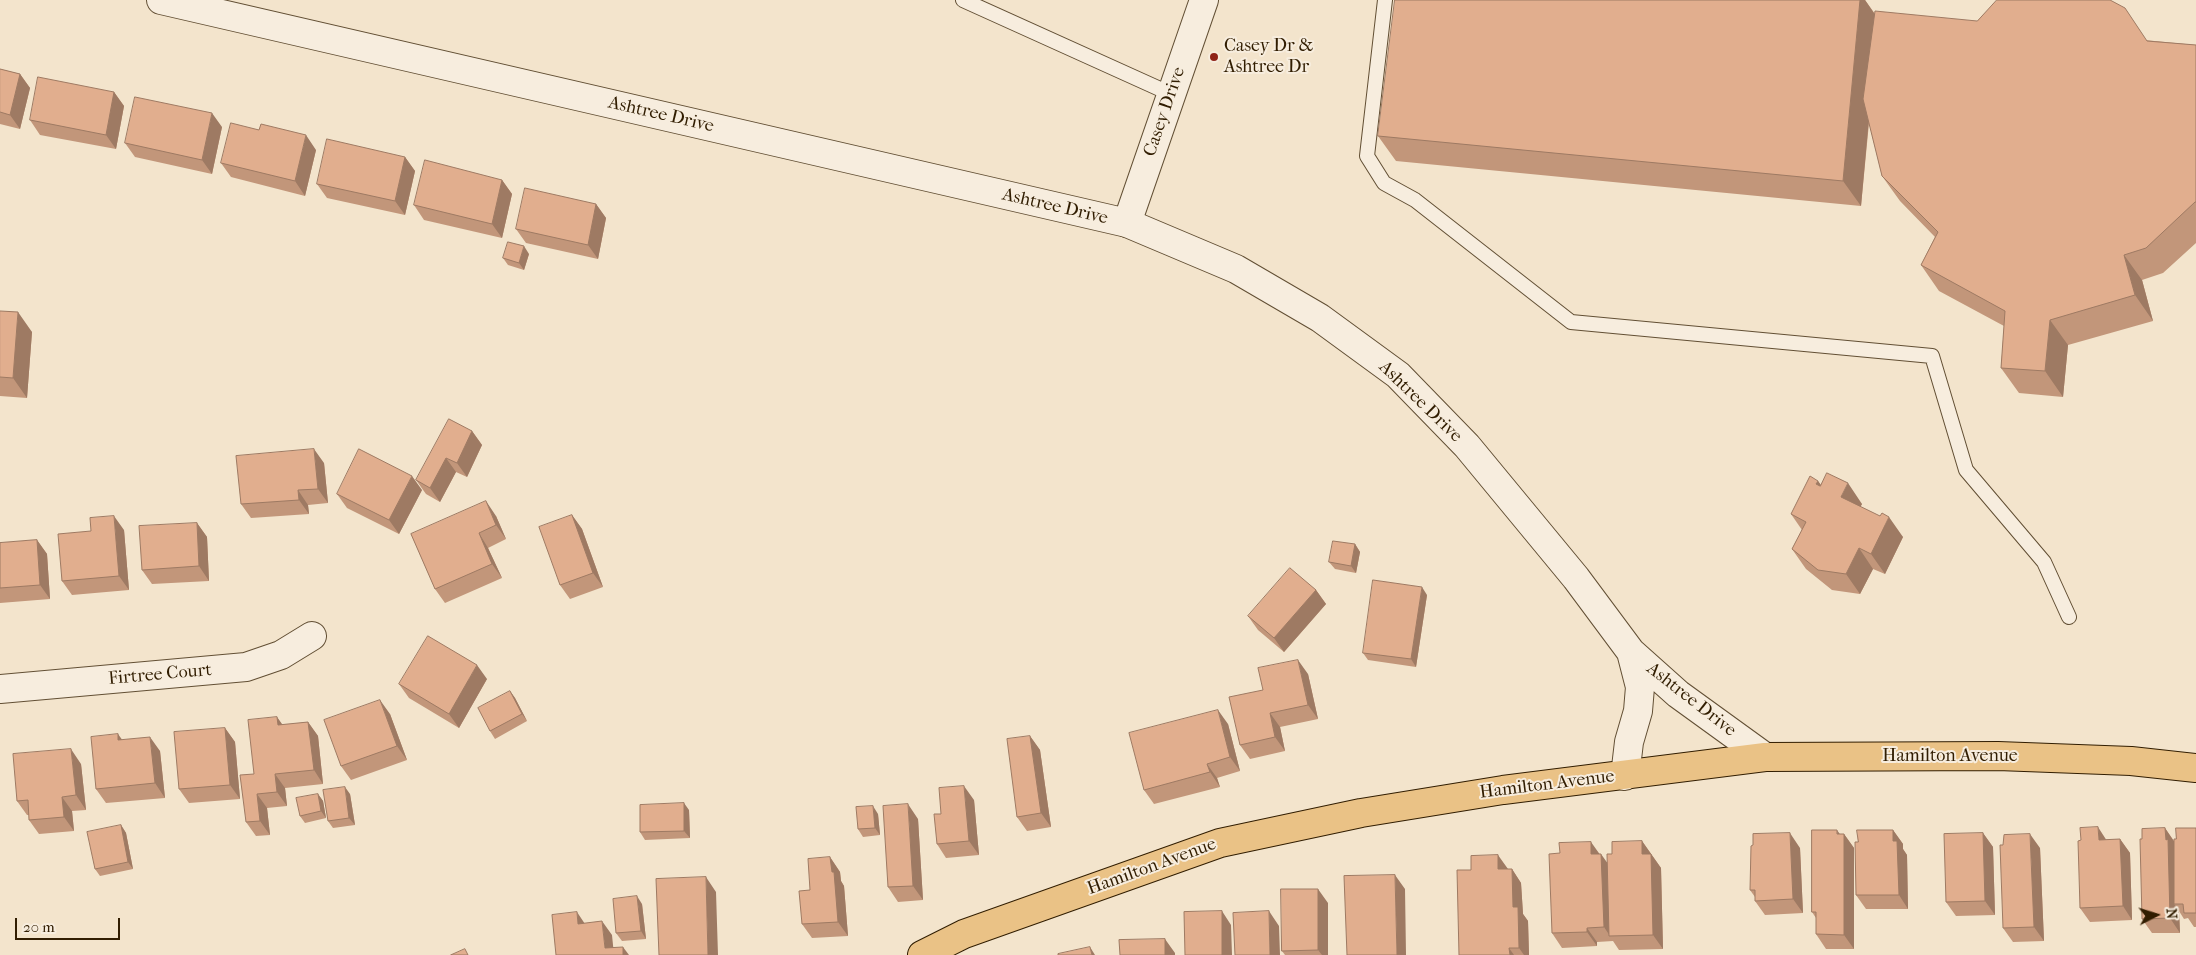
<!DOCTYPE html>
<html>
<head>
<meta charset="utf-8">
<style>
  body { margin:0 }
  #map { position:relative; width:2196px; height:955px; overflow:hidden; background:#f3e4cc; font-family:"IM FELL French Canon",serif }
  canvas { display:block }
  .north { position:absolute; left:2131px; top:890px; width:50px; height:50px; -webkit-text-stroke:4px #f7edde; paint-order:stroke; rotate:85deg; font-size:14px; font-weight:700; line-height:20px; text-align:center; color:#311d01 }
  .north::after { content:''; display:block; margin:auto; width:18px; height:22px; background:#311d01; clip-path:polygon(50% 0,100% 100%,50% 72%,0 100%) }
  .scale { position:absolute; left:15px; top:918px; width:105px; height:22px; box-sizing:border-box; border:2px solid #311d01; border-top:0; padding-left:6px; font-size:15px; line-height:18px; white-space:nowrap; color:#311d01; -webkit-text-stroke:4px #f7edde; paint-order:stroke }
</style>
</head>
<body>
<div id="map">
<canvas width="2196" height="955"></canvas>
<div class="north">N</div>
<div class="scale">20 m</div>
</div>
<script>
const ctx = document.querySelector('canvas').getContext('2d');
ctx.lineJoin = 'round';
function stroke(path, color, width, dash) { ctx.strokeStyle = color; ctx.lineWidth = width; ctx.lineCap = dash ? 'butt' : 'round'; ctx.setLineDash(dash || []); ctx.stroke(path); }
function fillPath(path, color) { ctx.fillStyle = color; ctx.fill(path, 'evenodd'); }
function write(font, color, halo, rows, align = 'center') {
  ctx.font = font + ' "IM FELL French Canon",serif'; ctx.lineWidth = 4; ctx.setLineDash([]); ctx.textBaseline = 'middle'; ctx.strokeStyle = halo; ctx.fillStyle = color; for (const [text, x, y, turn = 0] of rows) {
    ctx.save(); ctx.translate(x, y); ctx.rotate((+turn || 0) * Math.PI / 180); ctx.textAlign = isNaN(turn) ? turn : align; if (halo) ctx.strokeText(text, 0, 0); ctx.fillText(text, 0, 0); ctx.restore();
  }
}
const service = new Path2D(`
  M963,0L1171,94
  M1385,0L1367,156L1384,183L1415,200L1571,322L1932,356L1966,470L2044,562L2069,617`);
const minor = new Path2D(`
  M1127,223L1204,0
  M0,689L246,667L281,655L312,636`);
const tertiary = new Path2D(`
  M161,0L1127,223L1236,269L1320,318L1398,375L1467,446L1576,578L1631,652L1678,694L1765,757
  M1625,776L1629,742L1638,711L1640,687L1631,652`);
const primary = new Path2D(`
  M922,955L964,934L1220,843L1361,813L1503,790L1765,757L1998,756L2131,761L2196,768`);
stroke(service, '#624f34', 16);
stroke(minor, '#624f34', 30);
stroke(tertiary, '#624f34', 30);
stroke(primary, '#311d01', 30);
stroke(service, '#f7edde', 14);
stroke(minor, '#f7edde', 28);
stroke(tertiary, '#f7edde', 28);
stroke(primary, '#eac286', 28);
fillPath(new Path2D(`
  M1865,0L1875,14L2196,45V243L2163,273L2142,280L2153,321L2068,345L2063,397L2019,393L2001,368L2004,326L1939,291L1921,265L1935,237L1900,201L1882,176L1869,123L1861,206L1396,161L1378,136Z
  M0,69L20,74L30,88L20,129L0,124Z
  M114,92L124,106L116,149L40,135L30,120Z
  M222,127L212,174L135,157L125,143Z
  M316,150L305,196L231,177L221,163Z
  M405,157L415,171L405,215L327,198L317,184Z
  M502,180L512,194L502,238L424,220L414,205Z
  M596,204L606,218L598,259L526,243L516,229Z
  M529,254L524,270L508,265L503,258Z
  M0,311L32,332L27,398L0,396Z
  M472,431L482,445L467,477L456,472L440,502L426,494L416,480Z
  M324,463L328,503L308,505L309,514L251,518L241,504Z
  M1818,481L1821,485L1862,504L1860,507L1903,537L1885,574L1873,569L1860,594L1832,590L1806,569L1792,549L1802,530L1791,514Z
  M422,490L399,534L347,508L337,494Z
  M572,515L582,529L603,587L570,599L560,585Z
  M496,516L506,539L488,548L502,578L445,603L435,589L411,534Z
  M197,523L207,537L209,581L152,584L142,570Z
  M124,530L129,590L72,595L62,581Z
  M37,540L47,554L50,599L0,603V543Z
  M1355,544L1360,552L1356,573L1335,569L1329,562Z
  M1316,590L1326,604L1284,652L1258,630L1248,616Z
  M1427,595L1416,667L1368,660L1363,653Z
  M1308,674L1318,719L1280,727L1285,751L1250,759L1240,745L1263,690Z
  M487,679L459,728L409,698L399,684Z
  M510,691L515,698L527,721L495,739L490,731Z
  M390,714L407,760L351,780L341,766Z
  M277,717L282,725L308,722L318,736L323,784L285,788L287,806L267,808L270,835L256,836L246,822L254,774Z
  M1228,724L1240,771L1217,778L1220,787L1154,804L1144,790Z
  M225,728L235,742L240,799L189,803L179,789Z
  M1030,736L1040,750L1051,827L1027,831L1017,817Z
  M122,740L160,751L165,798L106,803L96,789Z
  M81,764L86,810L72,811L74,831L39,834L29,820V815H27L17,801Z
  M318,794L323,801L326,818L305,823L300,816Z
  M350,794L355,825L333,828L328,821Z
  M974,800L979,855L946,858L937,844L941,814Z
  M689,810L690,838L645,840L640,832Z
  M878,814L880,835L863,837L858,829Z
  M918,819L923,900L898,902L888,887Z
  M121,825L126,833L133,869L100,876L95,869Z
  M2165,828L2174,841L2196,828V927H2194L2188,918L2184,919L2179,911L2180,933H2152L2142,919V839Z
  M1893,830L1903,844V849L1907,855L1908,909H1866L1856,895L1858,842Z
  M1983,833L1993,847L1995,915L1956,916L1946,902Z
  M1840,834H1844L1854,848V949H1826L1816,934V918L1812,912Z
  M2120,839L2130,853L2132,920L2090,922L2080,908L2106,840Z
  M1642,841L1661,868L1663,949L1619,950L1613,941L1597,942V946L1562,948L1552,933L1599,854L1607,863L1612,854Z
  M1800,848L1803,913L1765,915L1755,901V897L1750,890Z
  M2040,848L2044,941L2013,942L2003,928Z
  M830,857L840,872L841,881L844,886L848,936L812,938L802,924L810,890Z
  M1508,869H1512L1521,883L1523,914L1528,921L1529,955H1459Z
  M1328,903V955H1285L1282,951Z
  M642,904L646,939L622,941L616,933Z`), '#c2967a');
fillPath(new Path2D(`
  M1860,0H1865L1878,19L1861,206L1843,181Z
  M20,74L30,88L20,129L10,115Z
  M114,92L124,106L116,149L106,135Z
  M212,113L222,127L212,174L202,160Z
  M306,135L316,150L305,196L295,181Z
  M405,157L415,171L405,215L395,201Z
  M502,180L512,194L502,238L492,224Z
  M596,204L606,218L598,259L588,245Z
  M524,246L529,254L524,270L519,263Z
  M2124,255L2142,280L2153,321L2135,295Z
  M18,312L32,332L27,398L13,378Z
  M2050,320L2068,345L2063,397L2045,371Z
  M472,431L482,445L467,477L457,463Z
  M314,449L324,463L328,503L318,489Z
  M446,458L456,472L440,502L430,488Z
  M412,476L422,490L399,534L389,520Z
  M1818,481L1832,501L1816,484Z
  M1848,483L1862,504L1855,517L1841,497Z
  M298,490L308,505L309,514L299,500Z
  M486,501L496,516L506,539L496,525Z
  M572,515L582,529L603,587L593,573Z
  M114,516L124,530L129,590L119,576Z
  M1889,517L1903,537L1885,574L1871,554Z
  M197,523L207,537L209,581L199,566Z
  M479,533L488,548L502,578L492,564Z
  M37,540L47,554L50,599L40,585Z
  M1355,544L1360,552L1356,573L1351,566Z
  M1859,548L1873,569L1860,594L1846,574Z
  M1422,587L1427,595L1416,667L1411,659Z
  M1316,590L1326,604L1284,652L1274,638Z
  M1298,660L1308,674L1318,719L1308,705Z
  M477,665L487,679L459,728L449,714Z
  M510,691L515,698L527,721L522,714Z
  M380,700L390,714L407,760L397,746Z
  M1218,710L1228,724L1240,771L1230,757Z
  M1270,713L1280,727L1285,751L1275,737Z
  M277,717L287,731L278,725Z
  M308,722L318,736L323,784L314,770Z
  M225,728L235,742L240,799L230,785Z
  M118,734L128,748L118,740Z
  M1030,736L1040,750L1051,827L1041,813Z
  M150,737L160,751L165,798L155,783Z
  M71,749L81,764L86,810L76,795Z
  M1207,764L1217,778L1220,787L1210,772Z
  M275,774L285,788L287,806L277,792Z
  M964,786L974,800L979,855L969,841Z
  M345,787L350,794L355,825L349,818Z
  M257,794L267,808L270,835L260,821Z
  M318,794L323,801L326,818L321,811Z
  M62,797L72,811L74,831L64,817Z
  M684,803L689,810L690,838L684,831Z
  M908,804L918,819L923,900L913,886Z
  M873,806L878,814L880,835L875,828Z
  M121,825L126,833L133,869L128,862Z
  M2098,827L2107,841L2099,840Z
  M2165,828L2175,843L2174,904L2179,911L2180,933L2170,918Z
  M1837,830L1844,840V834L1854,848V949L1844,935Z
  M1893,830L1903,844V849L1907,855L1908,909L1899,895L1893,841Z
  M1790,833L1800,848L1803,913L1793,899Z
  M1983,833L1993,847L1995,915L1985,901Z
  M2030,834L2040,848L2044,941L2034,927Z
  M2120,839L2130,853L2132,920L2123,906Z
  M1642,841L1661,868L1663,949L1653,935L1642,854Z
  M1591,842L1601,856V854L1611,868L1610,936L1604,927L1591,854Z
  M1498,855L1508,869H1498Z
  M830,857L840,872L841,881L844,886L848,936L838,922Z
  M1512,869L1521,883L1523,914L1528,921L1529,955H1524L1519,948L1513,907Z
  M1395,875L1405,889L1406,955H1397Z
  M706,877L716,892L718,955H708Z
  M1318,889L1328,903V955H1322L1318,950Z
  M637,896L642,904L646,939L641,931Z
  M1222,911L1231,925L1232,955H1222Z
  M1269,911L1279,926L1280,955H1270Z
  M577,912L587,927L578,924Z
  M602,921L612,935L614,955L605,948Z
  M1587,928L1597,942V946L1587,932Z
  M1165,939L1175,953V955H1165Z
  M623,947L629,955H623Z
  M1090,947L1095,955H1092Z
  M1509,948L1514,955H1510Z`), '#9e7a63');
const building = new Path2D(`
  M1395,0H1860L1843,181L1378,136Z
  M1997,0H2110L2125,8L2147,41L2196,45V202H2195L2146,248L2124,255L2135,295L2050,320L2045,371L2001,368L2005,311L1921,265L1938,232L1882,176L1863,99L1875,11L1977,21Z
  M0,69L20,74L10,115L0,112Z
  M38,77L114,92L106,135L30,120Z
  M135,97L212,113L202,160L125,143Z
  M231,123L259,130L261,124L306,135L295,181L221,163Z
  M327,139L405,157L395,201L317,184Z
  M425,160L502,180L492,224L414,205Z
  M525,188L596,204L588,245L516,229Z
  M508,242L524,246L519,263L503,258Z
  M0,311L18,312L13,378L0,377Z
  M449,419L472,431L457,463L446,458L430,488L416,480Z
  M314,449L318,489L298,490L299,500L241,504L236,456Z
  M359,449L412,476L389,520L337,494Z
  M1827,473L1848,483L1841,497L1880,516L1882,513L1889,517L1871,554L1859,548L1846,574L1818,570L1792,549L1806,522L1791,514L1810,476L1818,481L1816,484L1820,486Z
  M486,501L496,525L479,533L492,564L435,589L411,534Z
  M572,515L593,573L560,585L539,527Z
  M114,516L119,576L62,581L58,534L91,531L90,518Z
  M197,523L199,566L142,570L139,526Z
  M37,540L40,585L0,588V543Z
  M1333,541L1355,544L1351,566L1329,562Z
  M1290,568L1316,590L1274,638L1248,616Z
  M1373,580L1422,587L1411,659L1363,653Z
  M428,636L477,665L449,714L399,684Z
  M1298,660L1308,705L1270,713L1275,737L1240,745L1229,697L1263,690L1258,668Z
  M510,691L522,714L490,731L478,708Z
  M380,700L397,746L341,766L324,720Z
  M1218,710L1230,757L1207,764L1210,772L1144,790L1129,733Z
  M277,717L278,725L308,722L314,770L275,774L277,792L257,794L260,821L246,822L240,775L254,774L248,720Z
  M225,728L230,785L179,789L174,732Z
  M118,734V740L150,737L155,783L96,789L91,737Z
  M1030,736L1041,813L1017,817L1007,739Z
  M71,749L76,795L62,797L64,817L29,820L28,800L17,801L13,754Z
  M964,786L969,841L937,844L934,814H941L939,788Z
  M345,787L349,818L328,821L323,790Z
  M318,794L321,811L300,816L296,798Z
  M684,803V831L640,832V805Z
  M908,804L913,886L888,887L883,806Z
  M873,806L875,828L858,829L856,807Z
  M121,825L128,862L95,869L87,832Z
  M2098,827L2099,840L2120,839L2123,906L2080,908L2078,841L2081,840L2080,828Z
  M2165,828L2166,840L2168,839L2170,918L2142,919L2140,839H2142V829Z
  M2176,828H2196V913H2184L2183,904H2174V839H2176Z
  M1812,830H1837V834H1844V935L1816,934V912H1812Z
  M1857,830H1893V841H1897L1899,895H1856L1855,842H1858Z
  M1790,833L1793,899L1755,901V890H1750L1751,846L1753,845V834Z
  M1983,833L1985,901L1946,902L1944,834Z
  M2030,834L2034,927L2003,928L2000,845H2003L2004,835Z
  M1642,841V854H1651L1653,935L1609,936L1607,854H1612V842Z
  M1591,842V854H1601L1604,927L1587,928V932L1552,933L1549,854L1560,853L1559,843Z
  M1498,855V869H1512L1513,907H1518L1519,948H1509L1510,955H1459L1457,870H1471V856Z
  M830,857L832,872H834L838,922L802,924L799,891L810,890L808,859Z
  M1395,875L1397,955H1347L1344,876Z
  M706,877L708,955H659L656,879Z
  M1281,889H1318V950L1282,951Z
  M637,896L641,931L616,933L613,899Z
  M1222,911V955H1185L1184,912Z
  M1269,911L1270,955H1235L1233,913Z
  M577,912L578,924L602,921L605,948L623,947V955H556L552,915Z
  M1165,939V955H1120L1119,940Z
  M1090,947L1092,955H1058V954Z
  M465,949L468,955H451Z`);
fillPath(building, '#e1ae8e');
stroke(building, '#9e7a63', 1);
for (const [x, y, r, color] of [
  [1214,57,5,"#8f2418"]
]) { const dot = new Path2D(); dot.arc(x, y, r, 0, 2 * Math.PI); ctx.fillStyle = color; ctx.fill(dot); stroke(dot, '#f7edde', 2); }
write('18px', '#311d01', '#f7edde', [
  ["Casey Dr &",1224,47],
  ["Ashtree Dr",1224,68]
], 'left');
write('18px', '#311d01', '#f7edde', [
  ["Casey Drive",1165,112,-71],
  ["Ashtree Drive",661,115,13],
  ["Ashtree Drive",1055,207,13],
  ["Ashtree Drive",1420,402,44],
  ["Firtree Court",160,675,-5],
  ["Ashtree Drive",1691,700,38],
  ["Hamilton Avenue",1950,757],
  ["Hamilton Avenue",1547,785,-7],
  ["Hamilton Avenue",1152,867,-20]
]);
</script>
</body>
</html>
